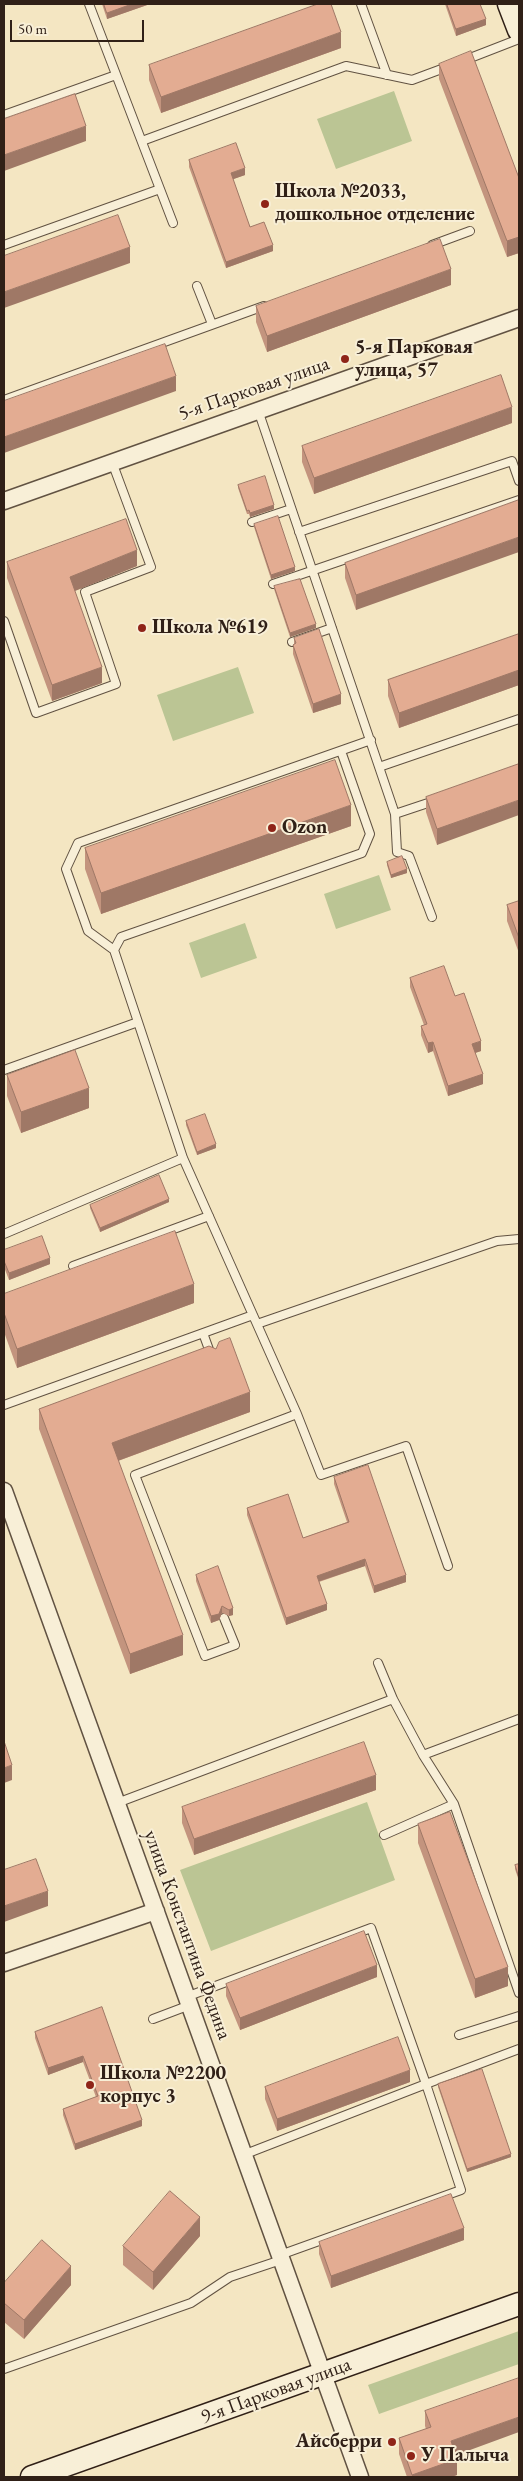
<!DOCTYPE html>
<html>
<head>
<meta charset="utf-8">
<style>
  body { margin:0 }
  #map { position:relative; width:523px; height:2481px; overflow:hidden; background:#f4e6c2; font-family:"EB Garamond",serif }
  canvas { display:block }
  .frame { position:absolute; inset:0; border:5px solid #302017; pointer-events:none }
  .scale { position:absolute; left:10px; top:20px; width:134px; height:22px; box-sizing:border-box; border:2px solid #302017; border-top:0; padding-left:6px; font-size:15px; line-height:18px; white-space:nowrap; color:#302017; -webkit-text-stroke:4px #f8efd7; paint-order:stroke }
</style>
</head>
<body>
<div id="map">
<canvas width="523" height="2481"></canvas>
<div class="frame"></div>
<div class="scale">50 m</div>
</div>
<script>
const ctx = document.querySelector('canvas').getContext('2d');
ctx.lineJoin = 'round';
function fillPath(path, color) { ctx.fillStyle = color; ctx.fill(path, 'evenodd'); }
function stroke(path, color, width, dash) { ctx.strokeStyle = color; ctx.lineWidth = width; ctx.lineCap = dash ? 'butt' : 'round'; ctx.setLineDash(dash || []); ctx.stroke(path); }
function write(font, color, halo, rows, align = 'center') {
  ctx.font = font + ' "EB Garamond",serif'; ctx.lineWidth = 4; ctx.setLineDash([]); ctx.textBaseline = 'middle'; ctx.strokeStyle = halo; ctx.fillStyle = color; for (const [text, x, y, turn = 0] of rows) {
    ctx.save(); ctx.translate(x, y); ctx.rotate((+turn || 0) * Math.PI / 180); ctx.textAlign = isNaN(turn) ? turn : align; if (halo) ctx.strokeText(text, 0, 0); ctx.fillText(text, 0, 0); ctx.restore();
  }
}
fillPath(new Path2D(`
  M394,91L412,141L336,169L317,119Z
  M238,667L254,713L173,741L157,695Z
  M379,875L391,910L336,929L324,894Z
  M245,923L257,958L201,978L189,943Z
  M367,1802L395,1880L211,1951L180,1870Z
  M519,2331V2364L379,2414L368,2385Z`), '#bbc594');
const lane = new Path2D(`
  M89,4L173,223
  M361,4L387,75
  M465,60L519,39
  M4,115L116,75
  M142,141L346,66L412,80L447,67
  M4,245L160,189
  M432,245L470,231
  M197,286L212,324
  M4,400L264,306
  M258,410L395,814L397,852L409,856L432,917
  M252,522L291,509
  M299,532L512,461L519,481
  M273,584L519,500
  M4,621L36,713L116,684L85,592L151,567L112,462
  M292,642L332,628
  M379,767L519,719
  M395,814L434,801
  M114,950L121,937L362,853L370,834L341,751
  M138,1022L114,950L88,931L66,869L78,843L371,740
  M4,1070L138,1022L183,1158L297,1414L321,1475L406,1446L448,1566
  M4,1234L183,1158
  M73,1266L209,1216
  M257,1324L497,1241L519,1239
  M203,1333L211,1355
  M4,1405L253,1315
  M224,1618L235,1645L205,1656L135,1475L297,1414
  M378,1663L393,1699
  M423,1755L519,1719
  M117,1803L393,1699L423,1755L454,1804L519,1993
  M384,1835L454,1804
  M186,1997L371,1928L426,2084L519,2049
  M153,2019L190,2005
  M459,2035L519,2016
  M243,2155L426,2084L461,2190L280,2255
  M4,2369L191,2303L230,2277L281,2260`);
const street = new Path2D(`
  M4,501L519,318
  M4,1491L360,2477
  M4,1963L156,1911`);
const secondary = new Path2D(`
  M509,4L519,30
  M32,2477L519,2304`);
stroke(lane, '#615242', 10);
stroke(street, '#615242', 19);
stroke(secondary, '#302017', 25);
stroke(lane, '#f8efd7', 8);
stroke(street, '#f8efd7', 16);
stroke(secondary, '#f8efd7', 22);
fillPath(new Path2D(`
  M102,4H150L107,19Z
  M445,4H480L486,25L456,36Z
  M341,48L161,113L149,80V65Z
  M439,64L519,178V253L507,257L439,79Z
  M189,160L245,175L233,179L250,227L273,251L226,268L189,167Z
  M451,285L267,352L256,322V306Z
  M512,423L314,494L302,462V446Z
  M238,485L274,509L250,517L249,514H247L238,488Z
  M519,500L356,610L345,578V563Z
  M254,524L295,571L271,579L254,527Z
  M7,562L137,566L74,591L102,683L52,701L7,578Z
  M274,586L316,628L290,637L274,589Z
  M519,634V685L399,728L388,696V680Z
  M294,638L341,704L313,713L293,654V645L294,644Z
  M519,764L437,845L426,812V797Z
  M351,826L101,914L85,869V848Z
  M387,862L407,873L391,878L387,865Z
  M519,901V953L507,921V905Z
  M410,978L455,996L481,1051L475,1053L483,1084L448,1096L433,1051L428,1053L421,1035V1026L424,1025L410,987Z
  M7,1075L89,1108L21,1133L7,1096Z
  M186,1121L216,1148L197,1155L186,1125Z
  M169,1202L100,1232L90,1208V1205Z
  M4,1250L50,1264L9,1280L4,1267Z
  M4,1294L194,1303L17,1368L4,1332Z
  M39,1409L250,1412L118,1461L183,1655L130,1674L39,1429Z
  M334,1477L406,1582L374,1593L365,1566L319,1582L327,1610L286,1625L247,1515V1508L303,1538L347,1522L334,1484Z
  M196,1575L233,1608V1615L229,1616L222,1613L219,1620L211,1623L196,1581Z
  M376,1790L194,1855L182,1823V1807Z
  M418,1824L508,1986L475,1998L418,1843Z
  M519,1864V1881L515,1869V1865Z
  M377,1977L240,2030L226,1996V1984Z
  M102,2007L142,2126L75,2150L63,2115V2109L96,2097L83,2062L48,2075L35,2038V2032Z
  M410,2082L277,2131L265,2099V2087Z
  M438,2084L511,2157L467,2172L438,2087Z
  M200,2236L153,2290L123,2265V2246Z
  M464,2240L331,2288L319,2254V2242Z
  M4,2283L71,2285L24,2339L4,2322Z
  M425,2411L456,2455L457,2475L451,2477H407L399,2454V2438L426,2429L425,2426Z`), '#c3947e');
fillPath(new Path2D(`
  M132,4H150L107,19V13Z
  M486,19V25L456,36V29Z
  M341,32V48L161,113V97Z
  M86,126V141L4,171V155Z
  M245,168V175L231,180V173Z
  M519,237V253L507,257V241Z
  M273,245V251L226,268V262Z
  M130,247V263L4,308V292Z
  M451,269V285L267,352V336Z
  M176,376V391L4,453V437Z
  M512,407V423L314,494V478Z
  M274,505V509L250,517V513Z
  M519,537V552L356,610V595Z
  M137,550V566L70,593V577Z
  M295,567V571L271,579V575Z
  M316,624V628L290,637V633Z
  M102,667V683L52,701V685Z
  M519,670V685L399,728V713Z
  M341,694V704L313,713V704Z
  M519,800V815L437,845V829Z
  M351,805V826L101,914V893Z
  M407,869V873L391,878V875Z
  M481,1041V1051L472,1054V1044Z
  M433,1042V1051L428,1053V1043Z
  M483,1074V1084L448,1096V1086Z
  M89,1088V1108L21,1133V1112Z
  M216,1144V1148L197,1155V1152Z
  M5,1168V1188L4,1189V1169Z
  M169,1199V1202L100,1232V1228Z
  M50,1258V1264L9,1280V1273Z
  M194,1284V1303L17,1368V1349Z
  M250,1392V1412L112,1463V1443Z
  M365,1559V1566L317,1582V1576Z
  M406,1575V1582L374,1593V1586Z
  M327,1604V1610L286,1625V1618Z
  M222,1606V1613L219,1620L211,1623V1616Z
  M233,1608V1615L229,1616V1610Z
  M183,1635V1655L130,1674V1654Z
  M12,1765V1780L4,1783V1768Z
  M376,1775V1790L194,1855V1839Z
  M48,1891V1906L4,1922V1906Z
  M377,1965V1977L240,2030V2018Z
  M508,1967V1986L475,1998V1979Z
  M83,2056V2062L48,2075V2068Z
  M410,2070V2082L277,2131V2119Z
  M142,2120V2126L75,2150V2144Z
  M511,2154V2157L467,2172V2169Z
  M200,2217V2236L153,2290V2272Z
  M464,2228V2240L331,2288V2276Z
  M71,2266V2285L24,2339V2320Z
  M519,2417V2432L451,2457V2441Z
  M457,2459V2475L451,2477H412V2475Z`), '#9f7866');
const building = new Path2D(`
  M104,4H132L107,13Z
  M318,4H331L341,32L161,97L149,65Z
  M447,4H480L486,19L456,29Z
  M471,51L519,178V237L507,241L439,64Z
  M75,94L86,126L4,155V119Z
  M236,143L245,168L231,173L250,227L264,222L273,245L226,262L189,160Z
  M118,215L130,247L4,292V256Z
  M440,239L451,269L267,336L256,306Z
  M165,344L176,376L4,437V401Z
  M501,375L512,407L314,478L302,446Z
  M265,476L274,505L250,513L249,510L247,511L238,485Z
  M519,500V537L356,595L345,563Z
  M278,516L295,567L271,575L254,524Z
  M126,519L137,550L70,577L102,667L52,685L7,562Z
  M300,579L316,624L290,633L274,586Z
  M319,629L341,694L313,704L293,645L296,643L294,638Z
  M519,634V670L399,713L388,680Z
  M335,760L351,805L101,893L85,848Z
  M519,764V800L437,829L426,797Z
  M402,856L407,869L391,875L387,862Z
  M519,901V938L507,905Z
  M444,966L455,996L464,993L481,1041L472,1044L483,1074L448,1086L433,1042L428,1043L421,1026L427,1024L410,978Z
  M75,1050L89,1088L21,1112L7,1075Z
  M205,1114L216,1144L197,1152L186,1121Z
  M159,1175L169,1199L100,1228L90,1205Z
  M175,1231L194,1284L17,1349L4,1313V1294Z
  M42,1236L50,1258L9,1273L4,1261V1250Z
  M230,1338L250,1392L112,1443L183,1635L130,1654L39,1409L209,1346L216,1349L219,1342Z
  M368,1465L406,1575L374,1586L365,1559L317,1576L327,1604L286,1618L247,1508L288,1494L303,1538L349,1522L334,1477Z
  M218,1566L233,1608L229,1610L222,1606L219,1614L211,1616L196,1575Z
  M4,1741L12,1765L4,1768Z
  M364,1742L376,1775L194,1839L182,1807Z
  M450,1812L508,1967L475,1979L418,1824Z
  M36,1859L48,1891L4,1906V1870Z
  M519,1864V1878L515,1865Z
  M364,1931L377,1965L240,2018L226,1984Z
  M102,2007L142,2120L75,2144L63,2109L98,2096L83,2056L48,2068L35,2032Z
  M398,2037L410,2070L277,2119L265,2087Z
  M482,2069L511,2154L467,2169L438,2084Z
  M170,2191L200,2217L153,2272L123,2246Z
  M451,2194L464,2228L331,2276L319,2242Z
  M42,2240L71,2266L24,2320L4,2303V2283Z
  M519,2378V2417L451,2441L457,2459L412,2475L399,2438L431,2427L425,2411Z`);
fillPath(building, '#e3ac92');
stroke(building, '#9f7866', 1);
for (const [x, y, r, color] of [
  [265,204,5,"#8f2418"],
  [345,359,5,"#8f2418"],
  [142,628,5,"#8f2418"],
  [272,828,5,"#8f2418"],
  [90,2085,5,"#8f2418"],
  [392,2442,5,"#8f2418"],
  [411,2456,5,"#8f2418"]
]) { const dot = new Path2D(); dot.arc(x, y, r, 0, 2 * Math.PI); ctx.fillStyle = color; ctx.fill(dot); stroke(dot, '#f8efd7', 2); }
write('bold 20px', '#302017', '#f8efd7', [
  ["Школа №2033,",275,192],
  ["дошкольное отделение",275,215],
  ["5-я Парковая",355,348],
  ["улица, 57",355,371],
  ["Школа №619",152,628],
  ["Ozon",282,828],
  ["Школа №2200",100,2074],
  ["корпус 3",100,2097],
  ["Айсберри",382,2442,"right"],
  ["У Палыча",421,2456]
], 'left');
write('20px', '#302017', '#f8efd7', [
  ["5-я Парковая улица",254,389,-19],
  ["улица Константина Федина",187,1935,70],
  ["9-я Парковая улица",276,2391,-20]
]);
</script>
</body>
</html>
